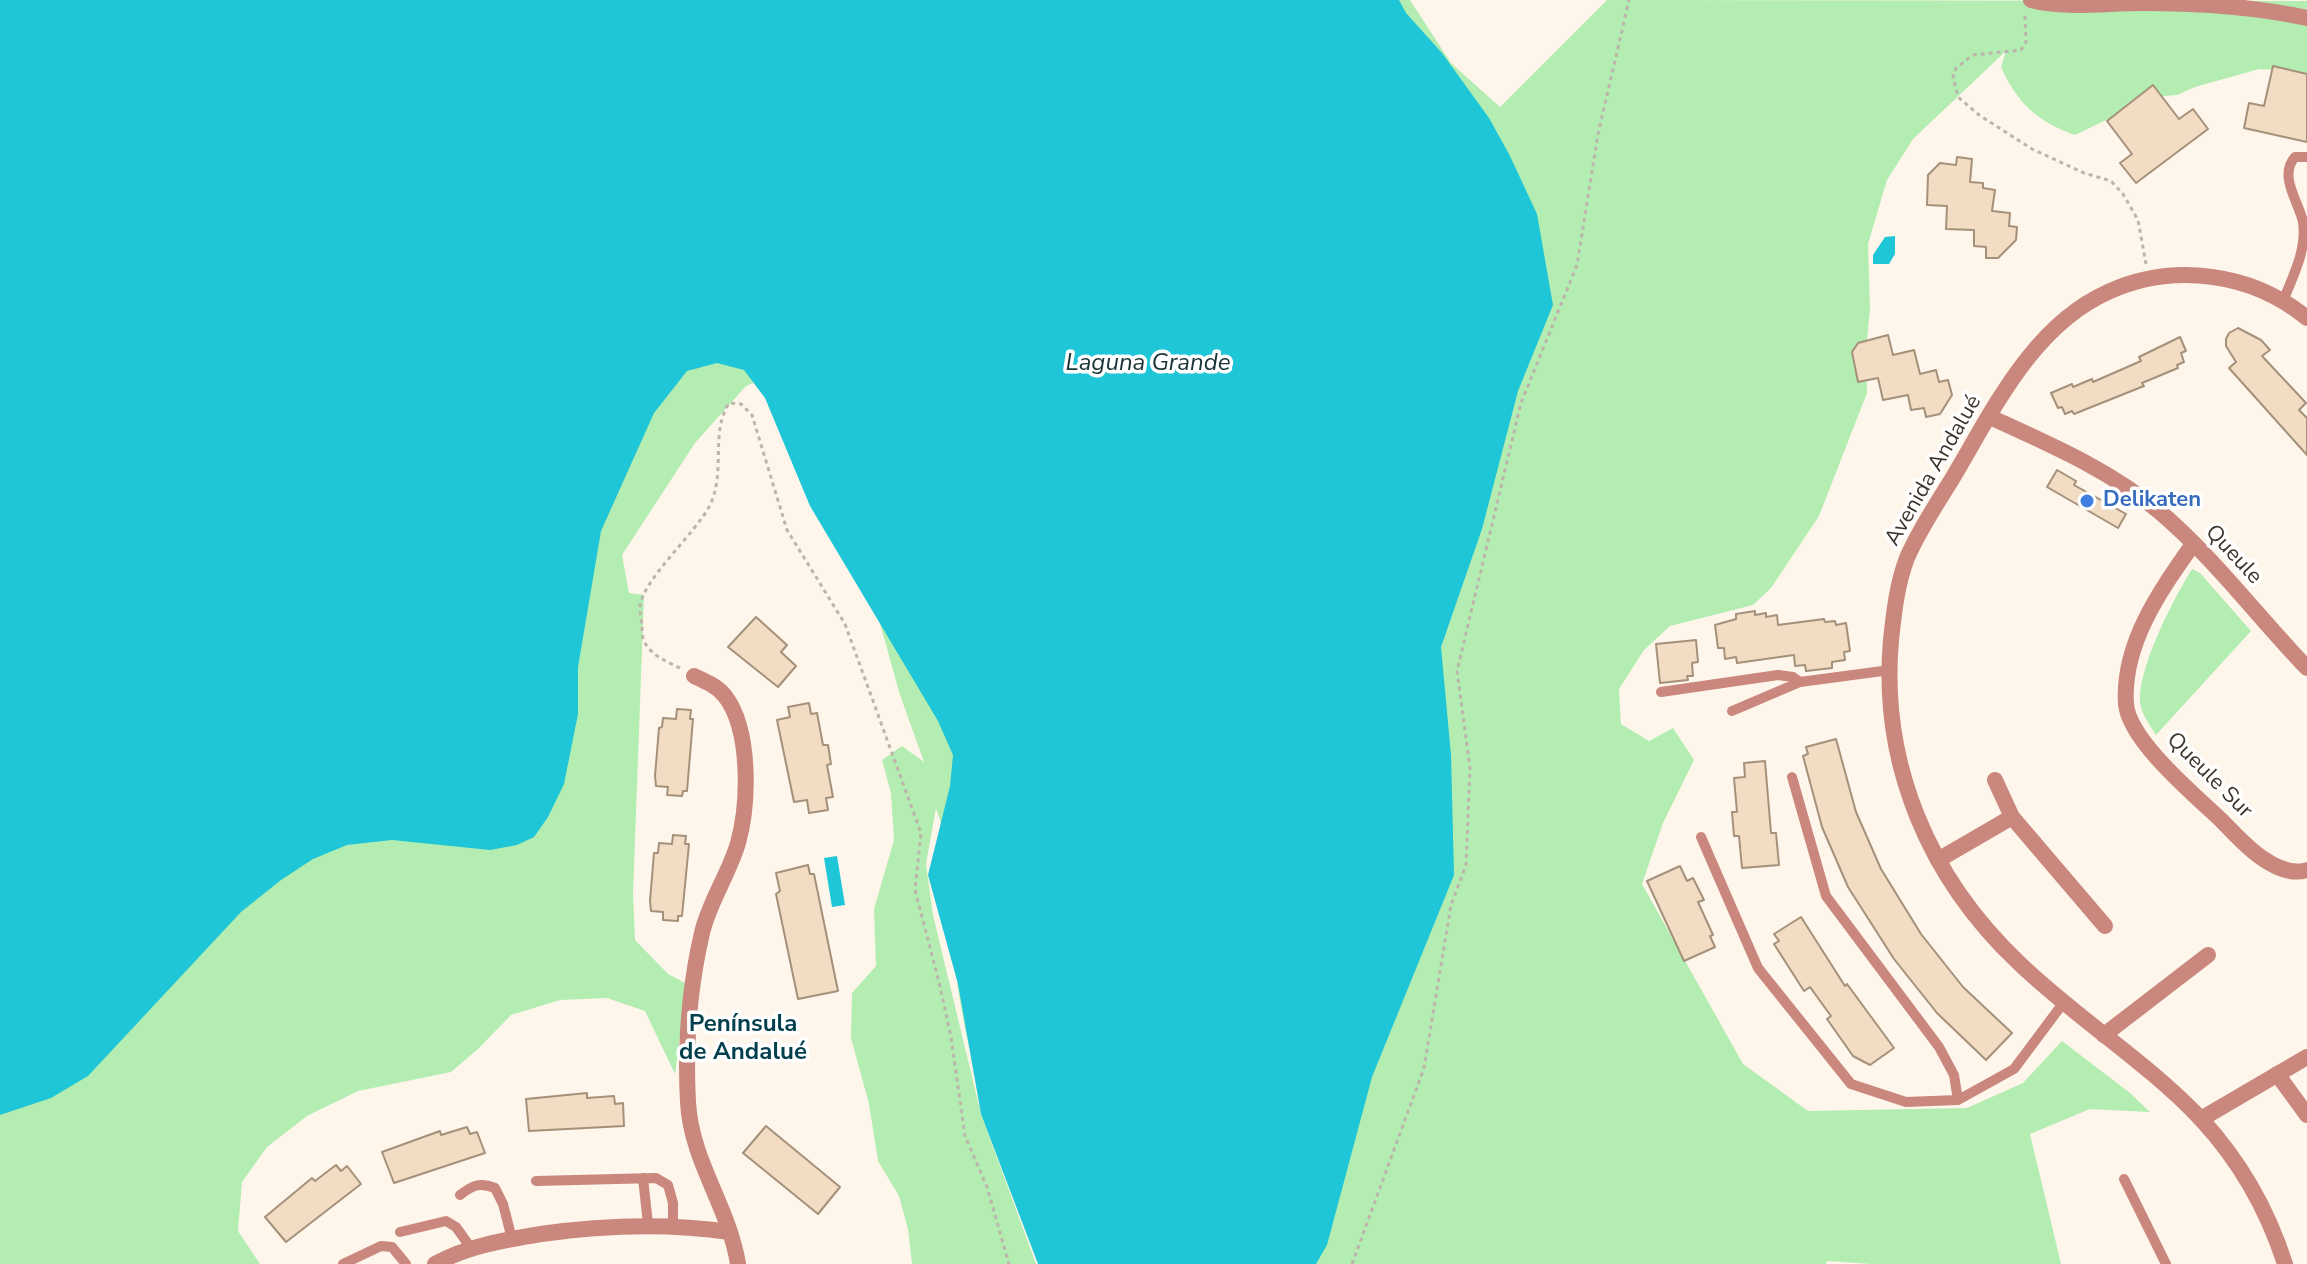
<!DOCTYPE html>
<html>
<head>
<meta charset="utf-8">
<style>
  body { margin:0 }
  canvas { display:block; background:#fef5eb }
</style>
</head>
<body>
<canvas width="2307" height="1264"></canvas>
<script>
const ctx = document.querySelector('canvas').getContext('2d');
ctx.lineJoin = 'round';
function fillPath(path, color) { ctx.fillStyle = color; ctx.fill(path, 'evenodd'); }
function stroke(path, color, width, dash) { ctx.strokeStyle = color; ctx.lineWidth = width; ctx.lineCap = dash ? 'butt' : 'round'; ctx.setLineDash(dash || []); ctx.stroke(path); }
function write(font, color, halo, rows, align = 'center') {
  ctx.font = font + ' "Nunito Sans",sans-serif'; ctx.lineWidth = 7; ctx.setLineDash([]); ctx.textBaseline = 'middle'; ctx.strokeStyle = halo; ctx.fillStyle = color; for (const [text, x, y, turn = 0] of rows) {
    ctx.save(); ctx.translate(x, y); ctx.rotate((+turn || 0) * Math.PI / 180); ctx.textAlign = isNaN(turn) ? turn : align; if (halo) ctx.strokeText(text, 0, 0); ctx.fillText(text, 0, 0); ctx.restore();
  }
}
fillPath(new Path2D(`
  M0,0H1410L1451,63L1500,107L1607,0L2307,1V81L2277,70L2259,69L2195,87L2177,95L2154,97L2075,135C2038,122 2017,103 2001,67L2006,51L1913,139L1887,180L1868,244L1870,309L1866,350L1867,393L1819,516L1771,588L1753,605L1670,626L1644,650L1619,689L1621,724L1649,741L1673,728L1694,760L1663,823L1642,884L1743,1064L1808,1111L1967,1108L2023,1083L2062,1041L2130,1093L2150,1112L2090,1109L2030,1134L2061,1264H1871L1827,1261L1826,1264H1040C1011,1181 977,1099 962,1012C951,952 948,890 943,829L936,808L926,864L933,915L981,1114L1036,1264H912L908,1229L899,1196L878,1161L869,1104L851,1038L852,993L876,966L874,909L894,840L891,793L882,760L902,746L924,762L900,695L863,563L782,371L746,386L695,443L622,555L629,593L644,595L633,894L635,940L668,974L687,984L675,1074L645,1011L607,998L560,1000L511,1015L478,1049L451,1072L358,1091L307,1116L267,1147L242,1182L238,1231L260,1264H0Z
  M2192,569L2200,573L2251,631L2156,735C2151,727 2143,716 2141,707C2134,674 2174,598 2192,569Z`), '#b3edb1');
fillPath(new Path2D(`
  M0,0H1399L1406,13L1442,53L1489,118L1509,154L1537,214L1553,305L1518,391L1482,529L1441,647L1451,755L1454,875L1372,1077L1327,1245L1316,1264H1038L981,1114L958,984L928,875L950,786L953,755L938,721L810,506L765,398L744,370L717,363L687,371L654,413L601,531L578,667V714L564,784L548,817L534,837L517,845L490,850L392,840L347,845L313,859L281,880L241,912L88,1076L51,1098L0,1115Z
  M1895,236V254L1889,264H1873V255L1885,237Z
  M837,856L845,905L832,907L824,858Z`), '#1ec6d7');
const building = new Path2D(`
  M2273,66L2307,74V142L2244,128L2249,103L2264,106Z
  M2153,85L2179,119L2193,109L2208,129L2136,183L2120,163L2132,154L2107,121Z
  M1957,157L1972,159L1970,182L1983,183V188L1995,190L1992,211L2010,213L2009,226L2017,227L2016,240L1998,258H1986V247L1974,246V230L1946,229L1947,206L1927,205L1928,175L1940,163L1956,165Z
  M2238,328L2261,340L2270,350L2262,356L2306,403L2299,410L2307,418V455L2229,368L2236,362L2226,346V339L2229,333Z
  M1888,335L1893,355L1914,350L1920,374L1936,370L1939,382L1948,380L1952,395L1940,414L1926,417L1924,408L1911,410L1908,395L1883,400L1878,378L1858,382L1852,352L1858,343Z
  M2180,337L2186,351L2181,353L2184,362L2177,365L2178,368L2142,383L2144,386L2074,414L2072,411L2065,414L2062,407L2058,408L2051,393L2072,384L2073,387L2092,379L2093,382L2141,361L2139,357Z
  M2057,470L2076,481L2074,485L2126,514L2118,528L2047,487Z
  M1755,611V615L1766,613V617L1777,615L1778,625L1824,619L1825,622L1835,621L1836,625L1846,623L1850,651L1844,652L1845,660L1832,662V668L1806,671L1805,665L1795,666L1794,655L1737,663L1736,657L1725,659L1724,648H1718L1715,625L1736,619V614Z
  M756,617L787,645L781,652L796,666L778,687L728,647Z
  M1696,640L1698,662L1692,663L1693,676H1687L1688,680L1660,683L1656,644Z
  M809,703L811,714L817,713L823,745H828L831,764L827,765L833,797L826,798L828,810L809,813L807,800L794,802L777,720L790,717L788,707Z
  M677,709L691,710L690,719H693L687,791H683L682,796L667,795L668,787L656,786L655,776L659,728L662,727L663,718L676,719Z
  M1836,739L1856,812L1881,869L1921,934L1963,987L2012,1033L1986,1060L1937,1013L1894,959L1848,887L1822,827L1803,756L1808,754L1806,747Z
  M1765,761L1771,833H1776L1779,865L1742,868L1739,836H1734L1732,812H1737L1734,778L1745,777L1744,763Z
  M673,835L686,836L685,844H689L682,916H678V921L663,920V912L651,911L650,901L654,853H658L659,843L672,844Z
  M808,865L810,874H814L838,991L798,999L776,894L780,891L776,873Z
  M1680,866L1687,881L1693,878L1704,900L1698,902L1713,935L1710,936L1715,947L1684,961L1647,881Z
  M1801,917L1845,986L1847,984L1894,1048L1870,1065L1853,1056L1827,1019L1831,1016L1810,987L1804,991L1774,944L1779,941L1774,934Z
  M587,1093V1098L614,1096L615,1104L623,1103L624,1126L529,1131L526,1099Z
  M766,1126L840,1187L818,1214L743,1153Z
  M467,1127L470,1134L477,1132L485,1153L394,1183L382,1152L440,1131L441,1135Z
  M336,1165L341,1171L347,1166L361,1184L286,1242L265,1217L312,1178L315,1181Z`);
fillPath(building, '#f2dcc4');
stroke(building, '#a5907a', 2);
stroke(new Path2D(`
  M2025,16L2026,42L2021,50L1973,55L1956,68L1953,77L1958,97L1979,115L2032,149L2084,173L2111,181L2123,194L2138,220L2146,264
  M680,668C668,662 652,656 645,643C642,638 642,631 642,625C641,619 640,613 640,607C642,580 696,533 710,505C726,472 710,433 729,403L741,404L752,415L787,530L845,624L921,833L915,890L939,982L951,1037L965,1136L987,1187L1009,1264
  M1352,1264L1424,1068L1451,905L1466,865L1470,768L1457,671L1521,403L1577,265L1598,134L1629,0`), '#bdb4aa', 3, [4, 4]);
stroke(new Path2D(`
  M2283,301C2293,276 2307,250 2303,222C2299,202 2278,176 2295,157H2307
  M1661,692L1778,675L1793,677L1800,682
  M1732,711L1800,682L1890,670
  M1792,777L1826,896L1939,1047L1954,1075L1958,1100
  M1701,837L1758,968L1851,1084L1906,1102L1958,1100L2014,1069L2064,1002
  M643,1178L648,1224
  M2124,1179L2166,1264
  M536,1181L656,1178L668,1185L673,1203V1225
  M460,1195C473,1185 480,1182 495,1188L503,1204L512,1239
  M400,1232L446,1221L456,1227L471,1248
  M343,1264L381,1246L392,1247L406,1264`), '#c9877d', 10);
stroke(new Path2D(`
  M1990,417C2049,444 2110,470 2160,512C2214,558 2258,617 2307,668
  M2193,544C2160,591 2122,644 2126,704C2129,741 2196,796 2222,821C2234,833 2247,848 2262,858C2275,867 2292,875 2307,870
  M694,676C705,681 717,686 725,696C751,730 749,803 738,843C729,874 709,902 702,933C689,989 685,1046 688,1102C691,1161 729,1207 738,1264
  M1995,780L2012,817L2105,926
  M1938,860L2012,817
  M2104,1035L2208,955
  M2277,1074L2307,1115
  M2201,1119L2307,1057
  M435,1264C468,1246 504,1240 541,1234C605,1225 665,1223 730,1232`), '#c9877d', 16);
stroke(new Path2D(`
  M2031,0C2065,9 2106,3 2142,3C2198,3 2252,6 2307,18
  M2285,1264C2268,1211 2239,1160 2201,1119C2146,1061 2076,1018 2019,963C1929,878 1880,764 1891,640C1894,612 1897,584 1907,558C1918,532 1934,508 1949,484C1991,415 2030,327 2108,292C2174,262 2252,273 2307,318`), '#c9877d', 16);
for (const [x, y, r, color] of [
  [2087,501,8,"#3f7fe0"]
]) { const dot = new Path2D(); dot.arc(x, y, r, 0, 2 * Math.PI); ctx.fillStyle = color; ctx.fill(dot); stroke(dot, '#fff', 3); }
write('22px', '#3d342b', '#fff', [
  ["Avenida Andalué",1934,471,-60],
  ["Queule",2233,555,47],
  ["Queule Sur",2209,776,45]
]);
write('bold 22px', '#366cbe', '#fff', [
  ["Delikaten",2103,501]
], 'left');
write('italic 24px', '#1a3336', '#fff', [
  ["Laguna Grande",1148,364]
]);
write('bold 24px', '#013f4c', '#fff', [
  ["Península",743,1025],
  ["de Andalué",743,1053]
]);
</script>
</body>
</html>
